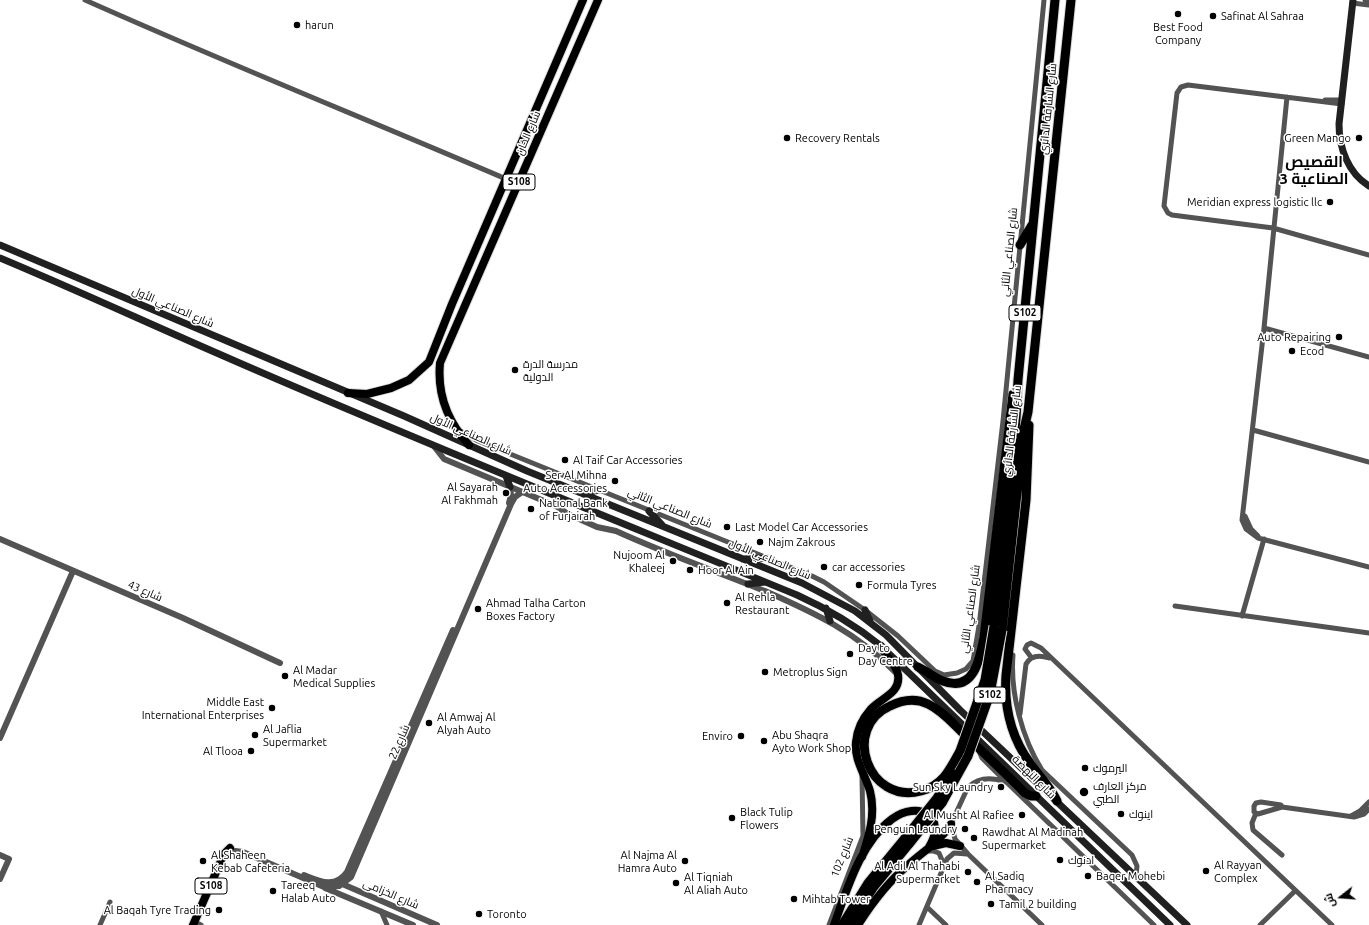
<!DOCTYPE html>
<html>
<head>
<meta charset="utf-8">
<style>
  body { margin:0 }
  #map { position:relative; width:1369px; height:925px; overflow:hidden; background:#fff; font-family:Ubuntu,Cairo,sans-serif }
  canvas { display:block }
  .north { position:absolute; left:1321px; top:877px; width:40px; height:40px; -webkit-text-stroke:3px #fff; paint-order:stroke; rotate:253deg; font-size:11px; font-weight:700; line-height:16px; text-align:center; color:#000 }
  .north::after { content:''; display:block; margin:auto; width:14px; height:18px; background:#000; clip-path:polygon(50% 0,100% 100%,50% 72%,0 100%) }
</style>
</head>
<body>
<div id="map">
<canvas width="1369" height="925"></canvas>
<div class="north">ش</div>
</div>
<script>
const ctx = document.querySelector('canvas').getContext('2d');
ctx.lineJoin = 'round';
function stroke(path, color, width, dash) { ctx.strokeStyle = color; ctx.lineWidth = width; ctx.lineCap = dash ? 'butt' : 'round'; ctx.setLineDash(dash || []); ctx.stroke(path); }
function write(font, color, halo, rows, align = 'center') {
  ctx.font = font + ' Ubuntu,Cairo,sans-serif'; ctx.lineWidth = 3; ctx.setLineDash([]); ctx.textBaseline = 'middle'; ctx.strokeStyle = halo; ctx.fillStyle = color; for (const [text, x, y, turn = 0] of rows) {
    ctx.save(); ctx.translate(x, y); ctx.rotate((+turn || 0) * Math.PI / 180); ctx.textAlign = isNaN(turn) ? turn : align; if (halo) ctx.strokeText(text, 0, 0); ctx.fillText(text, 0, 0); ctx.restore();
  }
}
const primary = new Path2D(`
  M348,393L367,394L391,388L409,380L429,362L452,304L583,0
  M469,445C448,422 437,395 440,363L598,0
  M933,846L946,843L960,846
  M862,857C869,836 876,814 870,791C865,774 854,760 856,742C857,730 863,718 871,709C881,698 901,693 898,675C897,664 885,657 881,646
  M193,925L224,854L230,848
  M834,925C847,890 860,843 892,819C918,800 948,816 929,847
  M858,925C872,903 887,883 907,866C922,852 940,842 951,824`);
const motorway = new Path2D(`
  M1020,245L1032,225
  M1029,425L1026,500L1006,675C1004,706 1011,737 1030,763C1039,776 1050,786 1057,801
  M994,626L1016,419L1018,380L1055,0
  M1002,630L1024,429L1028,412L1071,0
  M918,667C927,671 934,678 943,681C974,693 980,659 984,637L1013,394
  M960,751C955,760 950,770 944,777C938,784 929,789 921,791C868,805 841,728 890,706C902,700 916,698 928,704C943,711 954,725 965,735C985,754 1005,773 1025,793L1031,796H1036
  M937,798L952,773
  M942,803L968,756
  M842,925L868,883L905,838
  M849,925L873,888L910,843`);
stroke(primary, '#dbdbdb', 10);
stroke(motorway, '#dbdbdb', 11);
stroke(new Path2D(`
  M85,0C224,62 366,119 506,179
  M1365,0L1369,1
  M1352,3L1369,5
  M1287,97L1264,328L1242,520L1246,529L1258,538L1369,567
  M1325,100H1342
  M1342,104L1188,85L1181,87L1177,93L1164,206L1168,213L1172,215L1273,228L1369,255
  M1264,328L1369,357
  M1253,430L1369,462
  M460,431L478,441L812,576L824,582L865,610L898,636L935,671L944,675L957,673L966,669L973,661L979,626L1003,421L1044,0
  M1245,516L1251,529L1258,536
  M1175,606L1369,633
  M1242,616L1264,539
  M1013,655C1010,693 1022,738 1042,770L1132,855L1137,866L1136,876
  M1031,657L1025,649L1027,645L1031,643L1041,648L1332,925
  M1020,714L1026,664C1031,655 1040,655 1049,658
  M979,751L982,758L995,771L1154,925
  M1005,782C992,777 979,777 968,787L951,824L955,839L968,854L1042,925
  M1261,802L1281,805L1282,807L1258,814L1254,812V806L1256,803Z
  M1282,807L1354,817L1364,814L1369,809
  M1256,813L1252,823L1253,830L1282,855
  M1351,816L1360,811L1369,802
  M925,851H933L939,853L944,865
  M927,907L946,925
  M381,911L387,925
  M199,924L201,925
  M100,925L110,902
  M829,925L863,836L862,776
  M919,925L947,859L954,853L967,854
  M1260,925L1295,891`), '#535353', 5);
stroke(new Path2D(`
  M433,445L444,459L556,506L568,514L597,527L616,531C664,553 715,571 765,591C815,613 856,632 895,672
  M509,503L511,495L510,487
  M0,539L183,618L280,663
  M0,738L73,571
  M0,855L9,859L0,879
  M228,857L235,851L243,852L324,887L339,886L351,877L511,504L515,497L522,492
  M304,875C319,881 335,889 347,872L453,630
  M340,883L437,925
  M325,888L413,925`), '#535353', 6);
stroke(new Path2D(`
  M1353,0L1339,124C1339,148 1348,173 1369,186
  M0,245L404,416L527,471L802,583L855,611L886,635L960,710L1187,925
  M0,258C79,291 156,327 235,361C421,442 610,518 797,595C828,609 855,625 881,646L1170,925
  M506,476L510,487
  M584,493L599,490
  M649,511L662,525
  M743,559L767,558
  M748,584L765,582
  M826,608L830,621
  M865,610L870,621`), '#202020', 7);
stroke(primary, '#000', 8);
stroke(motorway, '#000', 9);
const motorwayBridge = new Path2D(`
  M960,751L985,680L994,626
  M968,756L990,694L1002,630
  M905,838L937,798
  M910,843L942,803`);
stroke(motorwayBridge, '#dbdbdb', 11, []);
stroke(motorwayBridge, '#000', 9);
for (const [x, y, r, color] of [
  [1178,14,4,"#000"],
  [1213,16,4,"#000"],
  [297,25,4,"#000"],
  [787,138,4,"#000"],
  [1359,138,4,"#000"],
  [1330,202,4,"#000"],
  [1339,337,4,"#000"],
  [1292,351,4,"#000"],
  [515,370,4,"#000"],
  [565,460,4,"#000"],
  [615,481,4,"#000"],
  [506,493,4,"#000"],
  [531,509,4,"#000"],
  [727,527,4,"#000"],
  [760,542,4,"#000"],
  [673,561,4,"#000"],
  [824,567,4,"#000"],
  [690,570,4,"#000"],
  [859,585,4,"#000"],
  [727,603,4,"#000"],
  [478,609,4,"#000"],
  [850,654,4,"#000"],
  [765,672,4,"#000"],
  [285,676,4,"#000"],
  [272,708,4,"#000"],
  [429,723,4,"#000"],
  [255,735,4,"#000"],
  [741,736,4,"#000"],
  [764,741,4,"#000"],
  [251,751,4,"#000"],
  [1085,768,4,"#000"],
  [1001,787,4,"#000"],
  [1084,792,5,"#000"],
  [1121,814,4,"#000"],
  [1022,815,4,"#000"],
  [732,818,4,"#000"],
  [965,829,4,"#000"],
  [974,838,4,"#000"],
  [1060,860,4,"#000"],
  [203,861,4,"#000"],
  [685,861,4,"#000"],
  [1206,871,4,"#000"],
  [968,872,4,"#000"],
  [1088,876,4,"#000"],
  [977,882,4,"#000"],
  [676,883,4,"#000"],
  [273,891,4,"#000"],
  [794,899,4,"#000"],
  [991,904,4,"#000"],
  [219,910,4,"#000"],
  [479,914,4,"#000"]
]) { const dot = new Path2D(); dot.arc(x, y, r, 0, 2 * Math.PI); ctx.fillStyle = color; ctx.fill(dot); stroke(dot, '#fff', 1.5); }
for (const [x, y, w] of [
  [519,182,32],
  [1025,313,32],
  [990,695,32],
  [211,886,32]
]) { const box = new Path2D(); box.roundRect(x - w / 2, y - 8, w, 16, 3); ctx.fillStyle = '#fff'; ctx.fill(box); stroke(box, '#000', 1); }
write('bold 10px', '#000', null, [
  ["S108",519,182],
  ["S102",1025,313],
  ["S102",990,695],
  ["S108",211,886]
]);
write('11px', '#000', '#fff', [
  ["Safinat Al Sahraa",1221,16],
  ["harun",305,25],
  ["Best Food",1178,27,"center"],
  ["Company",1178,40,"center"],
  ["Recovery Rentals",795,138],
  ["Green Mango",1351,138,"right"],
  ["Meridian express logistic llc",1322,202,"right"],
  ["Auto Repairing",1331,337,"right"],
  ["Ecod",1300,351],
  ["مدرسة الدرة",523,364],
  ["الدولية",523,377],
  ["Al Taif Car Accessories",573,460],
  ["Ser Al Mihna",607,475,"right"],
  ["Auto Accessories",607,488,"right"],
  ["Al Sayarah",498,487,"right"],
  ["Al Fakhmah",498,500,"right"],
  ["National Bank",539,503],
  ["of Furjairah",539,516],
  ["Last Model Car Accessories",735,527],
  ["Najm Zakrous",768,542],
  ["Nujoom Al",665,555,"right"],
  ["Khaleej",665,568,"right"],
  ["car accessories",832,567],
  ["Hoor Al Ain",698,570],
  ["Formula Tyres",867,585],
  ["Al Rehla",735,597],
  ["Restaurant",735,610],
  ["Ahmad Talha Carton",486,603],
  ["Boxes Factory",486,616],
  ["Day to",858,648],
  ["Day Centre",858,661],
  ["Al Madar",293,670],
  ["Medical Supplies",293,683],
  ["Metroplus Sign",773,672],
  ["Middle East",264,702,"right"],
  ["International Enterprises",264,715,"right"],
  ["Al Amwaj Al",437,717],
  ["Alyah Auto",437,730],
  ["Al Jaflia",263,729],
  ["Supermarket",263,742],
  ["Abu Shaqra",772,735],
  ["Ayto Work Shop",772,748],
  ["Enviro",733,736,"right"],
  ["Al Tlooa",243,751,"right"],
  ["اليرموك",1093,768],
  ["مركز العارف",1093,786],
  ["الطبي",1093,799],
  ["Sun Sky Laundry",993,787,"right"],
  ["Black Tulip",740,812],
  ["Flowers",740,825],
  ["اينوك",1129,814],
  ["Al Musht Al Rafiee",1014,815,"right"],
  ["Penguin Laundry",957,829,"right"],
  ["Rawdhat Al Madinah",982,832],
  ["Supermarket",982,845],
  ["Al Shaheen",211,855],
  ["Kebab Cafeteria",211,868],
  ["Al Najma Al",677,855,"right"],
  ["Hamra Auto",677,868,"right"],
  ["ادنوك",1068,860],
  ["Al Rayyan",1214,865],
  ["Complex",1214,878],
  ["Al Adil Al Thahabi",960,866,"right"],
  ["Supermarket",960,879,"right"],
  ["Al Sadiq",985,876],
  ["Pharmacy",985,889],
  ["Baqer Mohebi",1096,876],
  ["Al Tiqniah",684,877],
  ["Al Aliah Auto",684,890],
  ["Tareeq",281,885],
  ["Halab Auto",281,898],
  ["Mihtab Tower",802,899],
  ["Tamil 2 building",999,904],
  ["Al Baqah Tyre Trading",211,910,"right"],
  ["Toronto",487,914]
], 'left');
write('11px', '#000', '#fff', [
  ["شارع الشارقة الدائري",1048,109,-84],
  ["شارع الخان",528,133,-67],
  ["شارع الصناعي الثاني",1009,252,-84],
  ["شارع الصناعي الأول",173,307,23],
  ["شارع الشارقة الدائري",1012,431,-83],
  ["شارع الصناعي الأول",471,434,24],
  ["شارع الصناعي الثاني",670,508,22],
  ["شارع الصناعي الأول",770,559,23],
  ["شارع 43",145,591,23],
  ["شارع الصناعي الثاني",970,609,-82],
  ["شارع 22",399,742,-67],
  ["شارع النهضة",1034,777,45],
  ["شارع 102",842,857,-68],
  ["شارع الخزامى",391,894,23]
]);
write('bold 15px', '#000', '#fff', [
  ["القصيص",1314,162],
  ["الصناعية 3",1314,179]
]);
</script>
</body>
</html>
